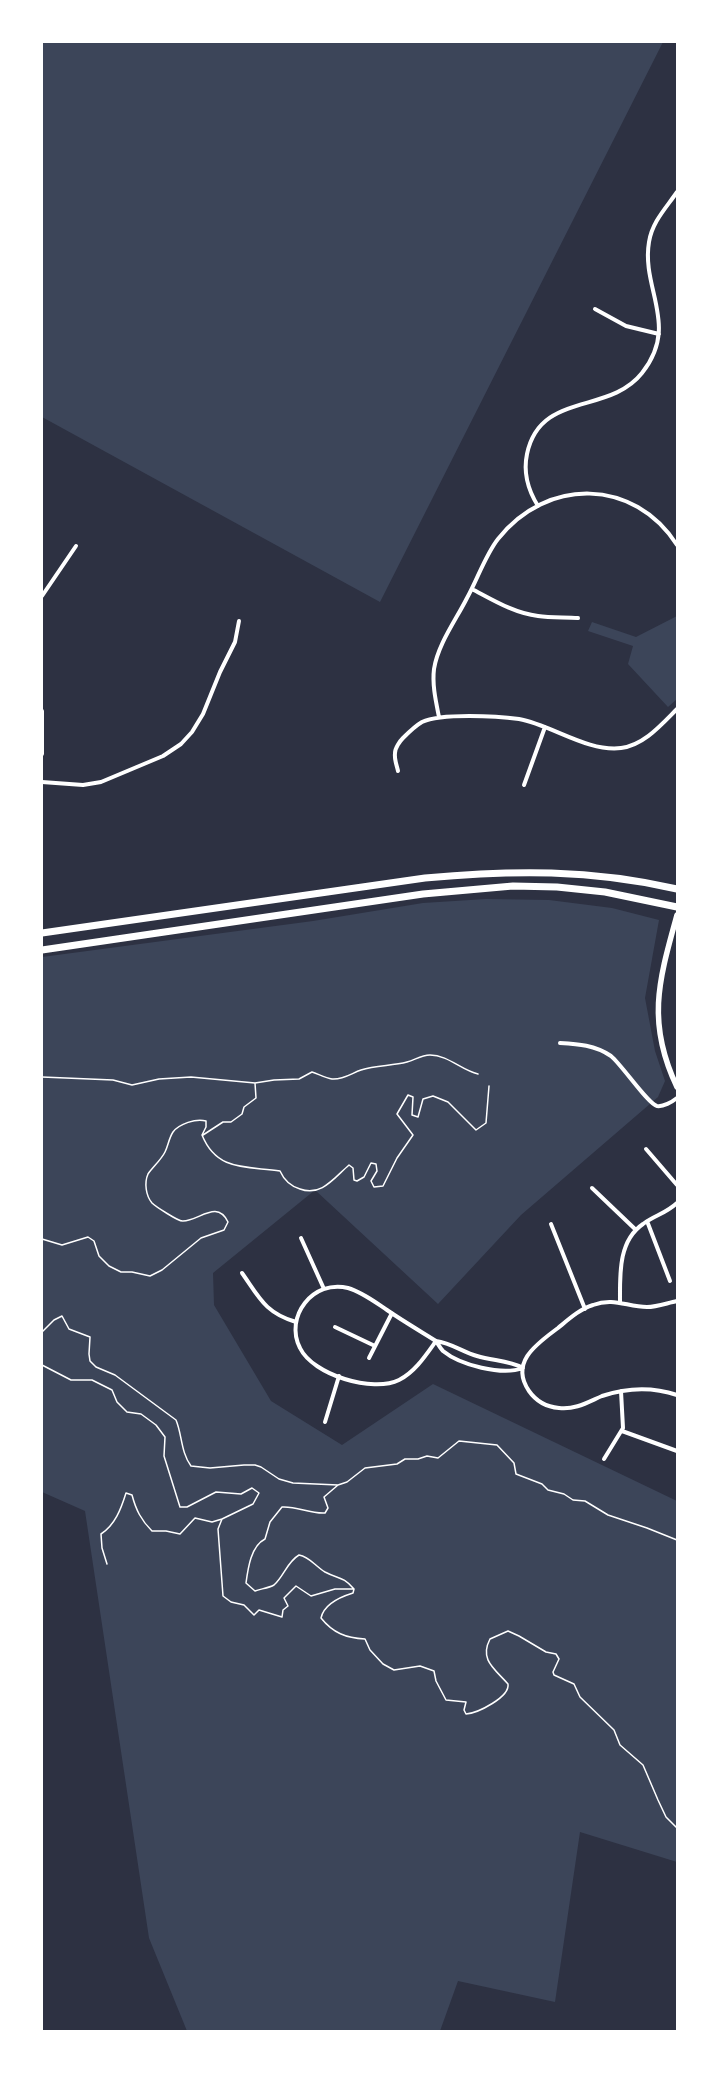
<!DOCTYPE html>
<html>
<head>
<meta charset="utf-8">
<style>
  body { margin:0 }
  #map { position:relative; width:719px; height:2073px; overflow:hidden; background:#2d3142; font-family:Spectral,serif }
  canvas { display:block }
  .frame { position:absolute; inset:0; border:43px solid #fff; pointer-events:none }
</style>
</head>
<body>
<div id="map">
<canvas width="719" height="2073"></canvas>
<div class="frame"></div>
</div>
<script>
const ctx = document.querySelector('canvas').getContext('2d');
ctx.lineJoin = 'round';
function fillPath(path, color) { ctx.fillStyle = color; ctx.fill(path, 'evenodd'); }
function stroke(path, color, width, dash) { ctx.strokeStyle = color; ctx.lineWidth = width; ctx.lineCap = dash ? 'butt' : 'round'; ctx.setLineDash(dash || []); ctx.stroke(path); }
fillPath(new Path2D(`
  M42,42H663L380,602L42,417Z
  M677,616V699L668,707L628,664L633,646L588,631L592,622L636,637Z
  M486,899L549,900L612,908L659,920L645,998L655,1051L665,1081L658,1097L521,1215L438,1304L315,1190L213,1273L214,1305L271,1401L342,1445L433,1384L677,1501V1862L580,1832L555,2002L458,1981L440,2031H187L149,1938L85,1511L42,1492V957L313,921L423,903Z`), '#3c4559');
stroke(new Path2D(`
  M42,1077L113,1080L132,1085L159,1079L191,1077L255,1083L274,1080L299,1079L312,1072C318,1074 326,1078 332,1079C343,1080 352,1073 361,1070C376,1065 392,1066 407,1062C415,1060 421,1055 430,1055C448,1055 461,1070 478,1074
  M203,1135L223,1122H231L242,1114L244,1107L256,1098L255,1083
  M42,1239L62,1245L88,1237L94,1241L99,1256L109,1266L121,1272H132L150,1276L162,1270L201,1238L224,1230L228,1222C217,1199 199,1221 183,1221C179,1222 155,1206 152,1203C146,1196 144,1183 148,1174C152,1168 161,1160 165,1152C168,1146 169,1138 173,1132C179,1124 196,1118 206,1121V1127L202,1135C217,1172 247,1166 280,1171C284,1180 290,1186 300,1189C321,1197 334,1178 349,1165L353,1168L354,1180L357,1181L364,1177L371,1163L376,1164L377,1171L371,1181L374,1187L383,1186L397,1158L413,1135L397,1114L408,1095L413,1097L412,1115L418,1117L423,1099L433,1096L448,1102L476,1130L486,1123L489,1086
  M42,1332L54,1320L62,1316L69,1329L90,1337L89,1354L90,1361L96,1367L115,1375L176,1420C182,1434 181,1453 191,1466L210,1468L244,1465H255L261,1467L279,1479L293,1483L338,1485L347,1482L365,1468L397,1464L405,1459H418L427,1456L438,1458L459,1441L497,1445L514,1463L516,1474L542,1484L548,1490L564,1494L573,1500L585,1501L608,1515L647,1528L677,1540
  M42,1365L71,1380H92L112,1390L117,1402L127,1412L141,1414L156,1425L165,1437L164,1456L180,1507H187L216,1492L241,1494L252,1488L259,1493L253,1504L222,1519L218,1529L223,1596L231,1602L244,1605L254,1615L259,1610L282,1617L283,1610L288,1606L284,1598L296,1586L311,1596L335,1589H354
  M338,1485L324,1497L328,1508L325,1513C310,1514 297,1506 282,1507L270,1522L265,1539C251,1546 248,1568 246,1583L255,1591C260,1589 269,1588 274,1585C284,1576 287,1562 299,1555C310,1557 315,1566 325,1572C338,1579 343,1576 354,1589L353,1593C340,1597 324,1604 321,1618C333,1633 346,1638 365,1639L370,1650L383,1664L394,1670L420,1666L434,1671L436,1681L446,1700L466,1702L464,1710L466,1714C478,1713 510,1697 508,1684C495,1669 479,1660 490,1639L508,1631L519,1636L546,1652L556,1654L559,1659L553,1672L554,1675L574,1684L580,1697L614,1730L620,1745L643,1765L658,1800L666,1817L677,1828
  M107,1564L102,1548L101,1534C115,1525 121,1509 126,1493L132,1495C136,1510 141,1520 152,1531H166L180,1534L195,1518L212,1522L222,1519`), '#fff', 1.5);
stroke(new Path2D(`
  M595,309L626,326L659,334
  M538,506C528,490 523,473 527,454C540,391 609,415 642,373C680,325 641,289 649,242C652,222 666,208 677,192
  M472,589C493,600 514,613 538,616C551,618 565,617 578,618
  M42,596L76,546
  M42,711V754
  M439,717C436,702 432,685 434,669C438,644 456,620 467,598C477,580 486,554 498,539C547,477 634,478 677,545
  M398,771C397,766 394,759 395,753C395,748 400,741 403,738C409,732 415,726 422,722C441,713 497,716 519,719C552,725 587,752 621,748C644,745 661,725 677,709
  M42,782L83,785L101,782L163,756L181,744L192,732L203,714L220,672L235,642L239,621
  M524,785L545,727
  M560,1043C578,1044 595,1045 611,1056C622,1065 648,1104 657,1106C663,1107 672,1102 677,1098
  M646,1149L677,1185
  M592,1188L636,1230
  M647,1221L670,1281
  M551,1224L585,1309
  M301,1238L324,1289
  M242,1273C259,1297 265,1313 296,1322
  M677,1301C667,1303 657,1307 647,1307C627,1307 614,1297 593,1305C580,1309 569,1319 558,1328C538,1343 509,1362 529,1391C536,1401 547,1407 559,1408C575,1410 588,1402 602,1396C626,1388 653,1387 677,1395
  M620,1302C620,1275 618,1241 643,1224C655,1215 665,1214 677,1203
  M335,1327L375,1346
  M436,1341C426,1355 415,1372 399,1380C373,1393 313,1375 300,1348C284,1317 313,1279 348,1288C362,1292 375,1302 387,1310C403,1321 420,1331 436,1341C451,1343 463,1352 477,1356C493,1361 509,1360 523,1368
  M436,1341C438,1344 440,1348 443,1351C460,1365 502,1376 523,1368
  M369,1358L392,1313
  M325,1422L339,1376
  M622,1431L677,1451
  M604,1459L623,1428L621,1391`), '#fff', 4);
stroke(new Path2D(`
  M677,915C659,980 646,1022 677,1087`), '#fff', 5.5);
stroke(new Path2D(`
  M42,933L425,878C513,870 590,869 677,889
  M42,950L423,894L513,886L557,887L605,892L677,907`), '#fff', 7);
</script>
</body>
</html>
